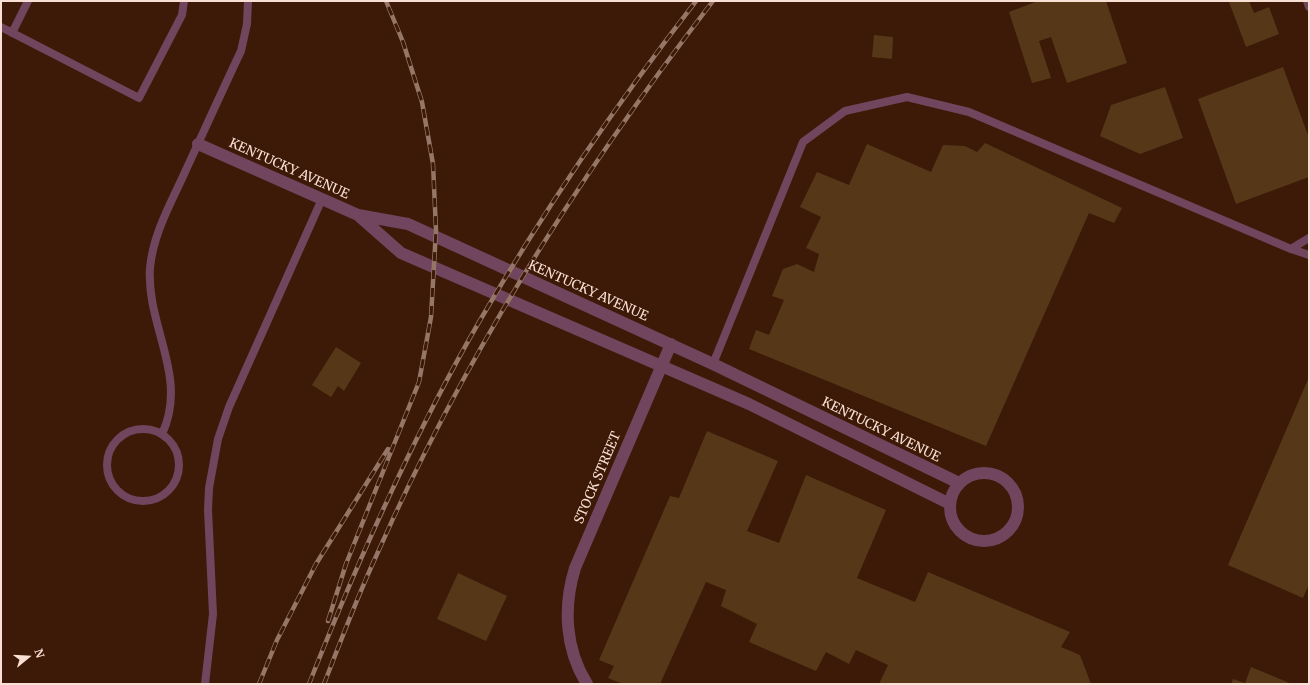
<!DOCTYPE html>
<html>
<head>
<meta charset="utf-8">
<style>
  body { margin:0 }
  #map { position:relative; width:1310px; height:685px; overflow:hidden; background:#3d1907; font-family:Merriweather,serif }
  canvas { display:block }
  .frame { position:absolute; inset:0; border:2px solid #f9e0d5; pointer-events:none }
  .north { position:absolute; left:8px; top:637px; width:40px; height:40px; -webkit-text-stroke:3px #3d1907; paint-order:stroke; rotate:72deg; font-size:11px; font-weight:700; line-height:16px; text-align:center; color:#f9e0d5 }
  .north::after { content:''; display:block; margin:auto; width:14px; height:18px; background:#f9e0d5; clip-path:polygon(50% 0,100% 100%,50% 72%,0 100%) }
</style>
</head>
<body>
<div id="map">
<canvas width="1310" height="685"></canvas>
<div class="frame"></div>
<div class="north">N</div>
</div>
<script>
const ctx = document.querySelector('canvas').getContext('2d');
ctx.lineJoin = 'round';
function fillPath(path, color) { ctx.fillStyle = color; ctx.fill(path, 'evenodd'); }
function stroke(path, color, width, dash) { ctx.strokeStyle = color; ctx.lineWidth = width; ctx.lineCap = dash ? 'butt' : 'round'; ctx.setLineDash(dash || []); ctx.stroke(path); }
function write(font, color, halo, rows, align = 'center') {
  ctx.font = font + ' Merriweather,serif'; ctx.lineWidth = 3; ctx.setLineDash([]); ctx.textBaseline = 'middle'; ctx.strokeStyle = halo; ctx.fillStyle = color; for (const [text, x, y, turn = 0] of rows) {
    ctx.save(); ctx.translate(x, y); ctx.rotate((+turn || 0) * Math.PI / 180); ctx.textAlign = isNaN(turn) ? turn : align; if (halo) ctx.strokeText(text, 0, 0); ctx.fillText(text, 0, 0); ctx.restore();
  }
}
fillPath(new Path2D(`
  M1038,1H1106L1127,63L1067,83L1051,37L1039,41L1051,78L1032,83L1009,12Z
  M1249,1L1254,13L1269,7L1279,34L1246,47L1229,2Z
  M874,35L893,37L892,59L872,57Z
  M1283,67L1309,138V177L1236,204L1198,99Z
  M1165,87L1183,138L1140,154L1100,136L1111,105Z
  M985,143L1122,208L1114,223L1089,213L986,446L749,349L756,330L769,335L784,300L772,296L783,269L797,264L814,272L819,254L806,248L821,217L800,207L817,172L849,185L867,144L931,172L943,145L965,146L977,152Z
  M336,347L361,363L344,391L338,386L331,397L312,385Z
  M1309,377V584L1303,598L1228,565Z
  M707,431L778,461L747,531L779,543L806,475L886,510L857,578L915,602L928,572L1070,632L1061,647L1080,655L1091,684H879L888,665L856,650L849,664L826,652L816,671L749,642L757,624L721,606L726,590L706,582L660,684H623L608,678L614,666L599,660L670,496L679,498Z
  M458,573L507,596L486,641L437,619Z
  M1251,667L1292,684H1231L1233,679L1245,683Z`), '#563818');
stroke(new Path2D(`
  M1307,1L1309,7
  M1,27L139,98L182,15L184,1
  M12,33L28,1
  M1291,249L1309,238
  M713,364L803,142L845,111L907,97L969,112L1291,249L1309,255
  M107 465a36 36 0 1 1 72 0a36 36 0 1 1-72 0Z
  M162,434C189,377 146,326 150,268C153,234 171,203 185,172C204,131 222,91 241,51L247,24L248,1
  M205,684L213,614L208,510L209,488L218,439L229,407L322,199`), '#71455e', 8);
stroke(new Path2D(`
  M198,144L358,215L408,224L713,364L959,483
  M359,216L401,253L749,404L950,504
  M950 507a34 34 0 1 1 68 0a34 34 0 1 1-68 0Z
  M587,684C565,649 563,607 575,568L671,344`), '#71455e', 12);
const rail = new Path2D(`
  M328,621L346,564L419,382L431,317L436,230L433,164L422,102L403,42L386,1
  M259,684L277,640L316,564L388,449
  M309,684C358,560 412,438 479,322C544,210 617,103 696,1
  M324,684C341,640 358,595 378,552C465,355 582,171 713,1`);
stroke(rail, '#957667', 4.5);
stroke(rail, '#3d1907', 3, [9]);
write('13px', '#f9e0d5', '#3d1907', [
  ["KENTUCKY AVENUE",289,169,24],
  ["KENTUCKY AVENUE",588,291,24],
  ["KENTUCKY AVENUE",881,430,26],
  ["STOCK STREET",598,478,-67]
]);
</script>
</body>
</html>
